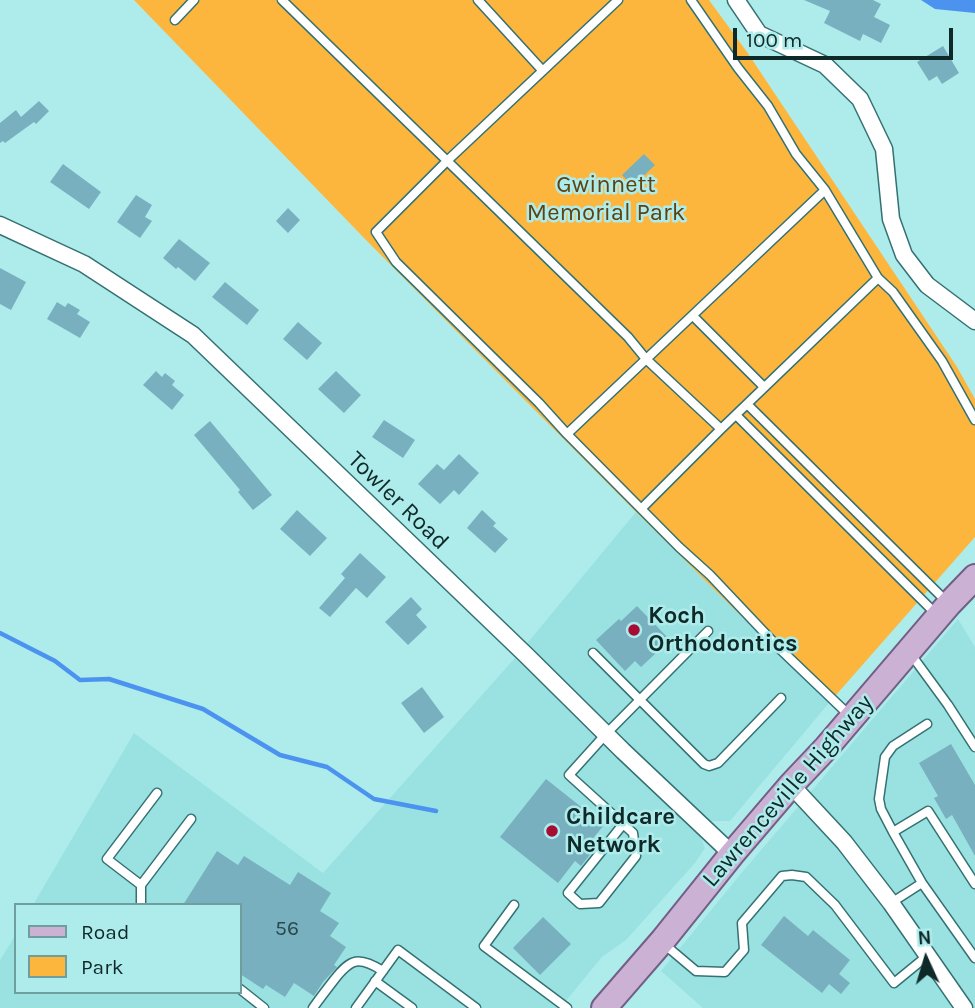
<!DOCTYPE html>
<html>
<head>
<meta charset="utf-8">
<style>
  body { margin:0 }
  #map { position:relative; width:975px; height:1008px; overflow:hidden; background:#aeecec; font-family:Karla,sans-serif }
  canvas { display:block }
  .legend { position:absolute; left:14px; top:903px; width:228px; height:91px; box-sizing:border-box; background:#aeecec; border:2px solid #6e9e9e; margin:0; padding:9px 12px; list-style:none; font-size:21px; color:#0f2828 }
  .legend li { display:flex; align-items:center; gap:14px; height:35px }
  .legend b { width:35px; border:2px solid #6e9e9e }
  .north { position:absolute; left:891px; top:924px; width:70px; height:70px; -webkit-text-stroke:5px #aeecec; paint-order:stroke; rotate:356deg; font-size:19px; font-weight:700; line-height:28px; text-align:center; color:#0f2828 }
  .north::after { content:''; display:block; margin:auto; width:24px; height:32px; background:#0f2828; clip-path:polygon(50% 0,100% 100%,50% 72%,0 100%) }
  .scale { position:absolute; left:733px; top:28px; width:220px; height:32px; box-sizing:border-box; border:4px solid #0f2828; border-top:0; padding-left:9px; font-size:21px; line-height:24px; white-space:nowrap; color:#0f2828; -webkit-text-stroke:5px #aeecec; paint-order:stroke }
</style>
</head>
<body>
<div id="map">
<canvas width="975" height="1008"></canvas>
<ul class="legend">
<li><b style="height:9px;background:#cbb1d4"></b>Road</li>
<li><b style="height:19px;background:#fdb63d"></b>Park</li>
</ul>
<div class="north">N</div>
<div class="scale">100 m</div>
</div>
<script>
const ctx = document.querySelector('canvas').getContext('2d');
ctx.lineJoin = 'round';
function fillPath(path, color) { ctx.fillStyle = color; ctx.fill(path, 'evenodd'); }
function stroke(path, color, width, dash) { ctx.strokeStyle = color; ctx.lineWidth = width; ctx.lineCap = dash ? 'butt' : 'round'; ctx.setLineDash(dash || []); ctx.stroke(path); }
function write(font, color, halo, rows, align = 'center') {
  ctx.font = font + ' Karla,sans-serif'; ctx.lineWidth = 5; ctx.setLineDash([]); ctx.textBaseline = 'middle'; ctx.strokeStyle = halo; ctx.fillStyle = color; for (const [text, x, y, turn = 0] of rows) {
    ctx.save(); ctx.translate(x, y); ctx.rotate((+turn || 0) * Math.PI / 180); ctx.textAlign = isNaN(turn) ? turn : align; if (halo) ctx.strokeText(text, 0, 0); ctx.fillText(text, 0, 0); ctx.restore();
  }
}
fillPath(new Path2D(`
  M636,512L829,703L730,821H708L524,647Z
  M958,619L975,647V1008H703L661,971L744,870Z
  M515,658L700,835L705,848L695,863L626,940L602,957L560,1008H0V960L16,934V992H240V905H33L134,733L323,873Z`), '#9ae2e2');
fillPath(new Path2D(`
  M134,0H709L747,52L957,367L975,399V537L829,703L636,512L366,240Z`), '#fdb63d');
fillPath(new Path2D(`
  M921,0H975V13L935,9Z`), '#4c93f0');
stroke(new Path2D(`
  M0,633L55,661L80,680L109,679L203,709L280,755L327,767L374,799L436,811`), '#4c93f0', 4.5);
fillPath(new Path2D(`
  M804,0H873L881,4L874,17L890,25L881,43L863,34L860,41L824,23L830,11Z
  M943,46L959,73L942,84L937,76L929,81L917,62Z
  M39,101L49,111L36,124L34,122L5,143L3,141L0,143V123L16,110L21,117Z
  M644,154L655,165L633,186L622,175Z
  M63,164L101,192L89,209L50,182Z
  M136,195L152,205L145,217L152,221L140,238L117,222Z
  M288,208L300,220L288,233L276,221Z
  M179,239L210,263L195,281L178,267L176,269L163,258Z
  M0,268L26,282L11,310L0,304Z
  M225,282L259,310L247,325L212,297Z
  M57,302L65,307L68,303L80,310L77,314L90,322L80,338L47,319Z
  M298,322L322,343L307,360L283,339Z
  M156,371L162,377L165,373L175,381L172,385L184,395L172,410L143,385Z
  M336,371L361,395L344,413L318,389Z
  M384,420L415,440L403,458L372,437Z
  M210,421L272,495L253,510L238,492L240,490L194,435Z
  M459,454L479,473L459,495L454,490L440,504L418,484L437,464L444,470Z
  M297,510L327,538L310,556L280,529Z
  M482,510L496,523L493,526L508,539L495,553L467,528Z
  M360,553L386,577L367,598L356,588L330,617L319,608L345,578L341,574Z
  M411,597L422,609L416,615L427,627L408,645L385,622Z
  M637,606L670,640L641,667L635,661L625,671L596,640L619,619L621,621Z
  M422,687L444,717L424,733L401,703Z
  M951,744L975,785V856L952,815L946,819L934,798L938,796L919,763Z
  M546,779L604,825L586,847L592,852L581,866L575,861L558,883L500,837Z
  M217,851L238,865L244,856L290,885L298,872L331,893L320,911L339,923L330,936L346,947L334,965L337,967L323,982L314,996L294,983L285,997L266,985L263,989L240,974V905H183Z
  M784,916L808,936L813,930L850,960L839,974L850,983L841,994L829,984L822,993L761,945Z
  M543,917L571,944L540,975L513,948Z`), '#78b0bf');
const service = new Path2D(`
  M282,0L628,337L646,359L721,429
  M478,0L542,70
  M618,0L448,160L376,232L396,262L539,403L567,434L679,547L710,575L780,649L849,715
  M691,0L738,68L768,106L796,154L825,190L878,278L893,292L942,361L975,420
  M175,20L194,0
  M693,316L764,387
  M747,404L947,602
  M736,415L937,615
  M567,434L825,190
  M642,508L721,429L878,278
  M593,653L704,764L709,766L718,763L781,698
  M910,653L948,705L975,747
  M624,823L568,893L580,904L599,903L636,856L633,833L569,775L606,734L708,631
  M893,832L881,809L879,799L885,757L893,746L927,724
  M975,884L928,811L893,832L922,883L975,958
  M141,885L191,819
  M891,903L922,883
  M141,905V885L107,859L157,793
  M514,905L484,946L567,1008
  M664,944L696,971L725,972L744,950L742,923L782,876L792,875L806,877L835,905L894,983L927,956
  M375,981L412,1008
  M240,989L264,1008
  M313,1008C320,998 327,989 334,980C351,958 359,956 383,971
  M356,1008L398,950L476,1008`);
const minor = new Path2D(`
  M736,0L759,34L825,65L860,99L884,149L891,219L904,255L927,285L975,321
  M0,225L84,264L193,335L526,655L623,751L732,854
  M791,785L844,842L891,903L964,1008`);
const primary = new Path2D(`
  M604,1008L663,940L732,854L791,785L826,748L949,604L975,577`);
stroke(service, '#357172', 11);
stroke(minor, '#357172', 19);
stroke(primary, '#725f86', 28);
stroke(service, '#fff', 8);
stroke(minor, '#fff', 16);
stroke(primary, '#cbb1d4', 24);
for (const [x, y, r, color] of [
  [634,630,7,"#a60c34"],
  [552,831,7,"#a60c34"]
]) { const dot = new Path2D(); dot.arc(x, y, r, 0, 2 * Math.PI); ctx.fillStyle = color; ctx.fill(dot); stroke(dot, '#aeecec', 2.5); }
write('21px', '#294a4e', null, [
  ["56",287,929]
]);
write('24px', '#5f4211', '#aeecec', [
  ["Gwinnett",606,185],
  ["Memorial Park",606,213]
]);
write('24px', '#0f2828', '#aeecec', [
  ["Towler Road",398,501,44],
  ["Lawrenceville Highway",788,791,-49]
]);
write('bold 24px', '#0f2828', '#aeecec', [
  ["Koch",648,616],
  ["Orthodontics",648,644],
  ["Childcare",566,817],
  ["Network",566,845]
], 'left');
</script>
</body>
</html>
